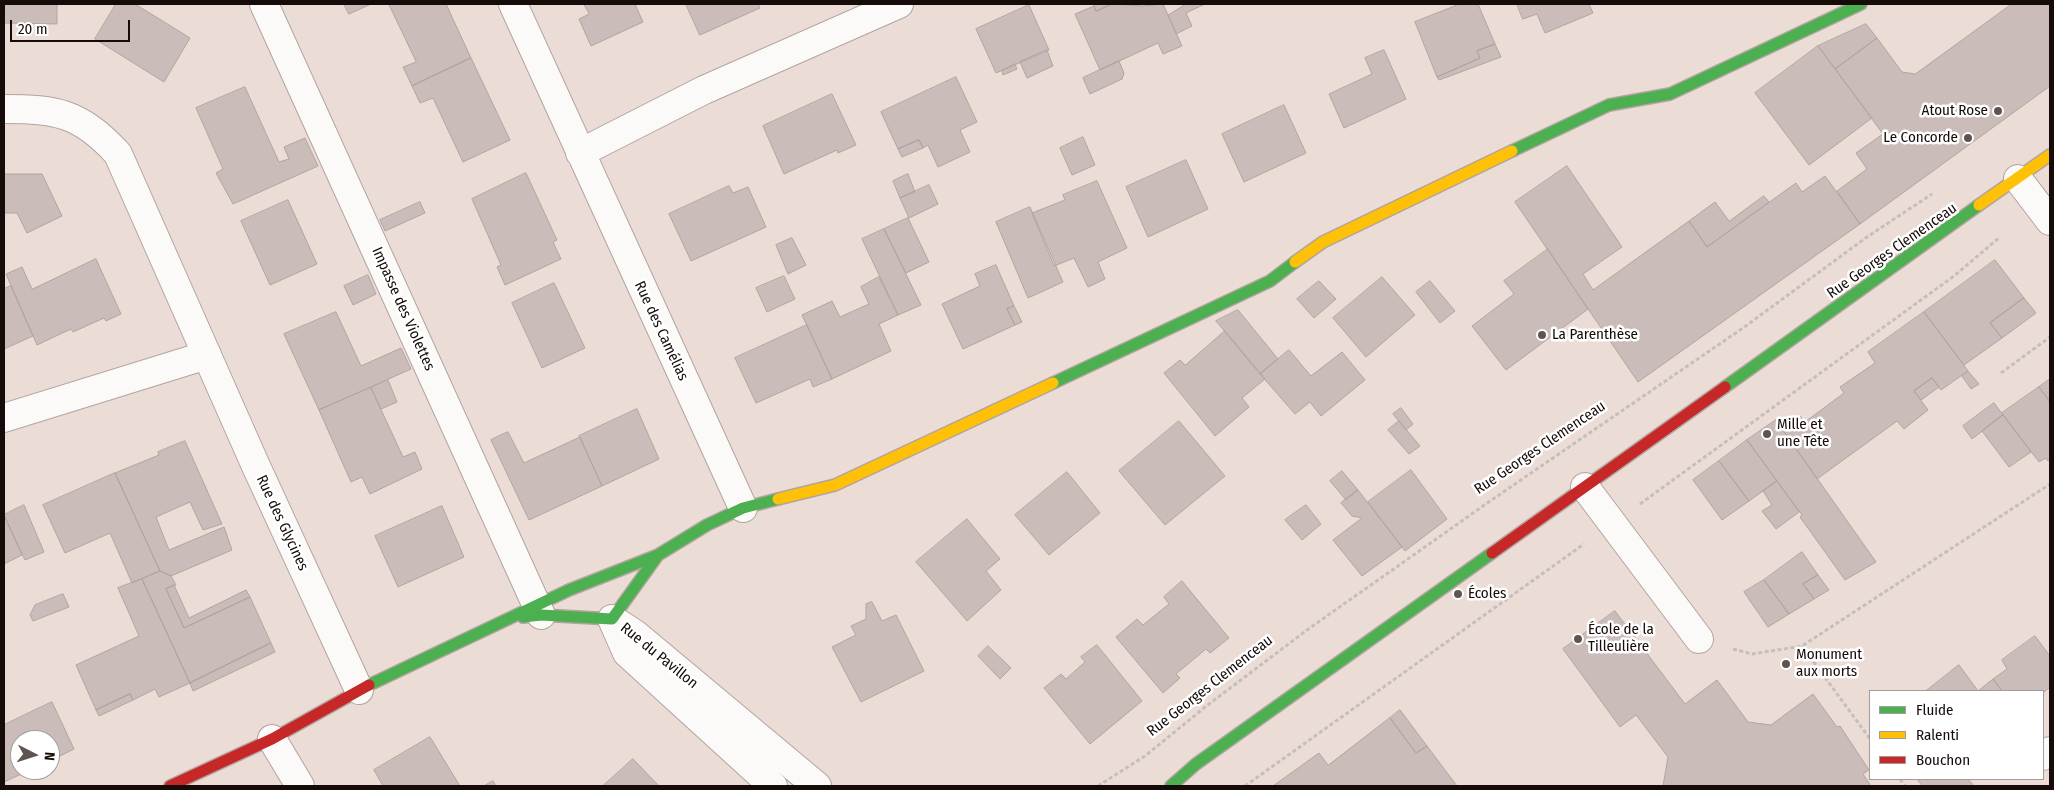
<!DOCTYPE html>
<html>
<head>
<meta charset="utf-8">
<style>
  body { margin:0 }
  #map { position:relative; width:2054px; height:790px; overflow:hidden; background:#ecdcd6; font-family:"Fira Sans Condensed",sans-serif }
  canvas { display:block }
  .frame { position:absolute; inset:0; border:5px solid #150b08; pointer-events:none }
  .legend { position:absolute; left:1869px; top:690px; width:175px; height:90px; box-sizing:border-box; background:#fff; border:1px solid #a19d9c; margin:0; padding:6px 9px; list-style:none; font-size:15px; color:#150b08 }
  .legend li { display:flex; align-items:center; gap:10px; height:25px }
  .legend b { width:25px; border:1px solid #a19d9c }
  .north { position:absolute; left:10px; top:730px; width:50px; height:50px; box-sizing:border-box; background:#fff; border:1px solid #a19d9c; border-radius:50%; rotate:95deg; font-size:14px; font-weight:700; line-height:20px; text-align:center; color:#150b08 }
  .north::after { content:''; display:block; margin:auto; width:18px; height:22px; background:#605450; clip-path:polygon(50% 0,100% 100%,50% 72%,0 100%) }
  .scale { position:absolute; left:10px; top:20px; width:120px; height:22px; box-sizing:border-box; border:2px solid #150b08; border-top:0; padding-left:6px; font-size:15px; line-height:18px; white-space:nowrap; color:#150b08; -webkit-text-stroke:4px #fff; paint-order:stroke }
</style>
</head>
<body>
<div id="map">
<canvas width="2054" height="790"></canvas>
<div class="frame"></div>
<ul class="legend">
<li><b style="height:6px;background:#4caf50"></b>Fluide</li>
<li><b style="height:6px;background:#ffc107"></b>Ralenti</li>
<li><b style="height:6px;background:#c62828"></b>Bouchon</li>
</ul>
<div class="north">N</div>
<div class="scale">20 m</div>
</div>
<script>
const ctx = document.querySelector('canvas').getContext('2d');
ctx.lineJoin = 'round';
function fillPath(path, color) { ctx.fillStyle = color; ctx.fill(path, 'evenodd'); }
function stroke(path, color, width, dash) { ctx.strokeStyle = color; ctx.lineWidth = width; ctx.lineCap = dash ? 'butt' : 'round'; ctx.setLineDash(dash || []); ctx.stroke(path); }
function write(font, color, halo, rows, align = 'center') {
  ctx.font = font + ' "Fira Sans Condensed",sans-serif'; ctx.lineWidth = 5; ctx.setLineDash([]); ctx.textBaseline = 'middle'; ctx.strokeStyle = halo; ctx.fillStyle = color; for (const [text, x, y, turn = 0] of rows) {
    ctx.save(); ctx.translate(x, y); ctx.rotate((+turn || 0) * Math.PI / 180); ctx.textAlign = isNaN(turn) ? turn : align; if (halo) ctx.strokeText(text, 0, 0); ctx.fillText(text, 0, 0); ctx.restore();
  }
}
const building = new Path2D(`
  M4,4H57V24L4,23Z
  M116,4H135L190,38L164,82L95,39Z
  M344,4H368L369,5L349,14Z
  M389,4H446L471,58L412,86L403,67L416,62Z
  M584,4H635L643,22L591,46L579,19L589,14Z
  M686,4H758L760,8L700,35Z
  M1098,4H1112L1096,11L1094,6Z
  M1112,4L1143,6L1163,4L1182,46L1163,54L1158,43L1100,70L1075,14L1094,6L1096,11Z
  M1182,4H1205L1186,13L1192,26L1176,34L1168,15L1183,6Z
  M1460,4H1478L1495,44L1477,51L1480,58L1437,77L1415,22Z
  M1517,4H1589L1593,13L1545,33L1537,14L1523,19Z
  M2012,4H2050V86L1860,224L1837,191L1867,169L1856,153L1883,134L1835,69L1877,38L1902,72L1915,74Z
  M1029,5L1049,50L996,73L976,29Z
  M1866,24L1877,38L1835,69L1818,46Z
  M1495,44L1501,57L1439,80L1437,77L1480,58L1477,51Z
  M1818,46L1872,118L1809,165L1755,93Z
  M1047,50L1053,66L1027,78L1020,62Z
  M1384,50L1406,99L1344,128L1329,94L1372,74L1365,58Z
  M471,58L510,140L463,162L433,98L420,103L412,86Z
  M1119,61L1124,73L1122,79L1090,94L1083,78Z
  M1015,64L1017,69L1003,75L1002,71Z
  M956,77L977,122L960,130L970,152L938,167L928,145L923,148L919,140L898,149L881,112Z
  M245,87L279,162L289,159L284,147L305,138L318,166L233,204L216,173L223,169L196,108Z
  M832,94L856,145L838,153L837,150L784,174L763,126Z
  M1284,105L1306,153L1244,182L1222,134Z
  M1083,137L1095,165L1072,175L1060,148Z
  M919,140L923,148L902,157L898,149Z
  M1186,160L1208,209L1148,237L1126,187Z
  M1567,166L1622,247L1583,274L1593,290L1689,221L1707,247L1796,183L1802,192L1825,176L1860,224L1638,382L1515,202Z
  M526,173L557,240L553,242L561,259L505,285L497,267L501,265L472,199Z
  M4,174H42L62,216L27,233L17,213H4Z
  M908,174L915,192L900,198L893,181Z
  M1097,181L1127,248L1098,262L1105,279L1088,287L1074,258L1054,266L1032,213L1065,200L1063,195Z
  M929,185L938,204L909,218L900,198Z
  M729,186L733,193L748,187L766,227L691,261L669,214Z
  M1764,196L1769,202L1707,247L1689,221L1715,202L1729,221Z
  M288,200L317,264L270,285L241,221Z
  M420,202L425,213L385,231L380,220Z
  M1030,207L1063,282L1028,298L996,222Z
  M908,218L929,262L906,273L884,229Z
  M884,229L921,305L898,315L862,239Z
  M792,238L806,265L788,274L776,245Z
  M1548,249L1588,309L1506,370L1472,326L1514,294L1504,281Z
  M96,259L121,314L106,321L104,318L73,332L71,329L37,345L6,274L22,267L32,289Z
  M1995,260L2024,298L1990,323L2002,338L1964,365L1924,312Z
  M996,265L1014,306L1007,309L1015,325L963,349L942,304L980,286L975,274Z
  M368,275L376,294L353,305L344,286Z
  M784,276L795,299L767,312L756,288Z
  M879,277L898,315L879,324L891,351L832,379L802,315L832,301L840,317L869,304L861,287Z
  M1382,277L1415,315L1366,357L1333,318Z
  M1319,281L1336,299L1314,318L1297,299Z
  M1430,281L1455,311L1440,323L1416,292Z
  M554,283L585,348L542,368L512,303Z
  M11,286L33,336L4,349V289Z
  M2024,298L2036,313L2002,338L1990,323Z
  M1014,306L1022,322L1015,325L1007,309Z
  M1238,310L1278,359L1260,374L1216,321Z
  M336,312L361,366L401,348L411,369L319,410L284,334Z
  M1924,312L1968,371L1941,390L1932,378L1914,391L1928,410L1904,429L1897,421L1817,479L1783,430L1800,416L1805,422L1844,393L1840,387L1875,363L1868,352Z
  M807,325L832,379L813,387L810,379L756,403L735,358Z
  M1225,331L1265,379L1242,398L1249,407L1215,436L1164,373L1180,360L1185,365Z
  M1289,350L1311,376L1342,352L1365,380L1321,416L1310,402L1295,414L1260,374Z
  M1968,371L1979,384L1971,389L1962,376Z
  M1932,378L1939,387L1921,400L1914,391Z
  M2050,379V402L2039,387Z
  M388,380L397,402L381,409L371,388Z
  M2039,387L2050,402V460L2048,461L2046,458L2039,462L2002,413Z
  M371,388L403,457L415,452L422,469L370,494L362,477L351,482L319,410Z
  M1994,403L2003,415L1972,439L1963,426Z
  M1401,408L1413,424L1406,430L1393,414Z
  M637,409L659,459L602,486L579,436Z
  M2003,415L2031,452L2009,467L1982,431Z
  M1776,420L1876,562L1845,580L1800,517L1802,515L1747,440Z
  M1179,421L1225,476L1165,525L1119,471Z
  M1399,421L1420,446L1409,454L1388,430Z
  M508,432L524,463L580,437L602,486L529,520L491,440Z
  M1747,440L1777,481L1749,501L1719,461Z
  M185,441L222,524L203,530L190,502L156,517L169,550L224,527L232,550L171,576L160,571L115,473L159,455L158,452Z
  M1719,461L1749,501L1722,520L1693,480Z
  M1411,470L1447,519L1405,551L1368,502Z
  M1342,471L1358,490L1346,500L1330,481Z
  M1067,472L1100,513L1049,555L1015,515Z
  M115,473L160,571L132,583L110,533L65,553L43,505Z
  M1777,481L1799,512L1776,529L1762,511L1772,505L1763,491Z
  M1358,490L1402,547L1362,576L1333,540L1362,518L1352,516L1341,503Z
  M24,505L44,552L25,560L4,515Z
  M1306,505L1321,524L1302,540L1285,520Z
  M442,506L464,557L398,587L375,536Z
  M4,515L22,555L4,564Z
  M967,519L1000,559L986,571L1001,590L967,621L916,562Z
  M1802,552L1818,575L1803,584L1814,599L1789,614L1764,580Z
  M160,571L171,576L176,585L166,589L184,628L250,597L271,643L190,683L142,579Z
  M1818,575L1829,590L1814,599L1803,584Z
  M142,579L190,683L159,697L155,689L133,700L130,694L96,710L76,665L139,636L118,588Z
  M1764,580L1789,614L1768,627L1744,592Z
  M1182,581L1229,638L1210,653L1206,649L1176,674L1180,678L1163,693L1116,637L1137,619L1143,625L1169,604L1164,597Z
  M174,585L189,618L246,590L250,597L184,628L166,589Z
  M63,594L69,607L33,621L30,615L35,605Z
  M872,602L882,621L896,615L924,671L861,702L832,647L856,635L851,626L866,619V604Z
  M1615,611L1685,704L1717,680L1748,722L1771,725L1813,694L1837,727L1840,726L1869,770L1863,774L1871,786H1663L1668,757L1636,715L1620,727L1563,649Z
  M2035,636L2050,656V687L2043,693L2002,691L1993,679L2007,669L2002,660Z
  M271,643L275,652L193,691L190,683Z
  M1097,645L1142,701L1090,744L1044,688L1061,674L1066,679L1085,662L1081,657Z
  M988,646L1011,668L1000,679L978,656Z
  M1959,665L1978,691L1993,679L2002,691H1926Z
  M130,694L133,700L99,716L96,710Z
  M52,702L74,749L50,761V740H20V770H30L4,782V725Z
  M1400,710L1427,746L1416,753L1390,718Z
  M1390,718L1416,753L1427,746L1457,786H1273L1319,753L1328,765Z
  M430,737L460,786H383L374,770Z
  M633,759L659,786H603Z
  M1917,779H1968L1974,786H1923Z
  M493,781L496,786H484Z`);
fillPath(building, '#cabdb9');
stroke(building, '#b1a4a0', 1);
const street = new Path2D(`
  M264,4L541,615
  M513,4L743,508
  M4,109C57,109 81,113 118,154L255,464L359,690
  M580,153L704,90L899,4
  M2018,179L2050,221
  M4,418L207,355
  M1585,487L1699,639
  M612,619L635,634L817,786
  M612,619L627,653L773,786
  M272,739L300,786
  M2043,756L2050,751`);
const fast = new Path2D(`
  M1512,151L1609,105L1670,94L1861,4
  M1053,383L1270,281L1295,262
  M1725,387L1979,205
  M523,617L541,615L612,619L658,555
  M369,685L569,590L658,555L707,525L743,508L778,499
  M1171,786L1196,764L1492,553`);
const slow = new Path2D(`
  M1979,205L2050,155
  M1295,262L1323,242L1512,151
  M778,499L835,485L1053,383`);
const jam = new Path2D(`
  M1492,553L1725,387
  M170,786L272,739L369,685`);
stroke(street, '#b1a4a0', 30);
stroke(fast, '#b1a4a0', 14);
stroke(slow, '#b1a4a0', 14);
stroke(jam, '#b1a4a0', 14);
stroke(new Path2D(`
  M2001,373L2050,337
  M1640,504L1954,276L2000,237
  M1802,646L1870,739
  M1733,649L1752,654L1802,646L2050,484
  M1900,779L1905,786
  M1098,786L1145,756L1209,704L1307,630L1493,499L1743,328L1867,237L1932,194
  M1245,786L1584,544`), '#c5bfbc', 3, [4, 2.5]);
stroke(street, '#fcfaf9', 28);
stroke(fast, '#4caf50', 11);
stroke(slow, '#ffc107', 11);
stroke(jam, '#c62828', 11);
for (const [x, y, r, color] of [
  [1998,111,5,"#605450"],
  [1968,138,5,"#605450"],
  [1542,335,5,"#605450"],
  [1767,434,5,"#605450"],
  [1458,594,5,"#605450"],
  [1578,639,5,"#605450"],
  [1786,664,5,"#605450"]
]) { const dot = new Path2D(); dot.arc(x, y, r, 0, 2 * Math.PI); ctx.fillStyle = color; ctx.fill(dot); stroke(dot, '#fff', 2); }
write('15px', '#150b08', '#fff', [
  ["Atout Rose",1988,111,"right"],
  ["Le Concorde",1958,138,"right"],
  ["La Parenthèse",1552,335],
  ["Mille et",1777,425],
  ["une Tête",1777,442],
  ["Écoles",1468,594],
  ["École de la",1588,630],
  ["Tilleulière",1588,647],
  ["Monument",1796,655],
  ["aux morts",1796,672]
], 'left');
write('15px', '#150b08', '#fff', [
  ["Rue Georges Clemenceau",1892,251,-35],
  ["Impasse des Violettes",403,309,66],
  ["Rue des Camélias",661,331,65],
  ["Rue Georges Clemenceau",1540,448,-34],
  ["Rue des Glycines",282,523,65],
  ["Rue du Pavillon",659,656,39],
  ["Rue Georges Clemenceau",1210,686,-38]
]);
</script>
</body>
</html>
